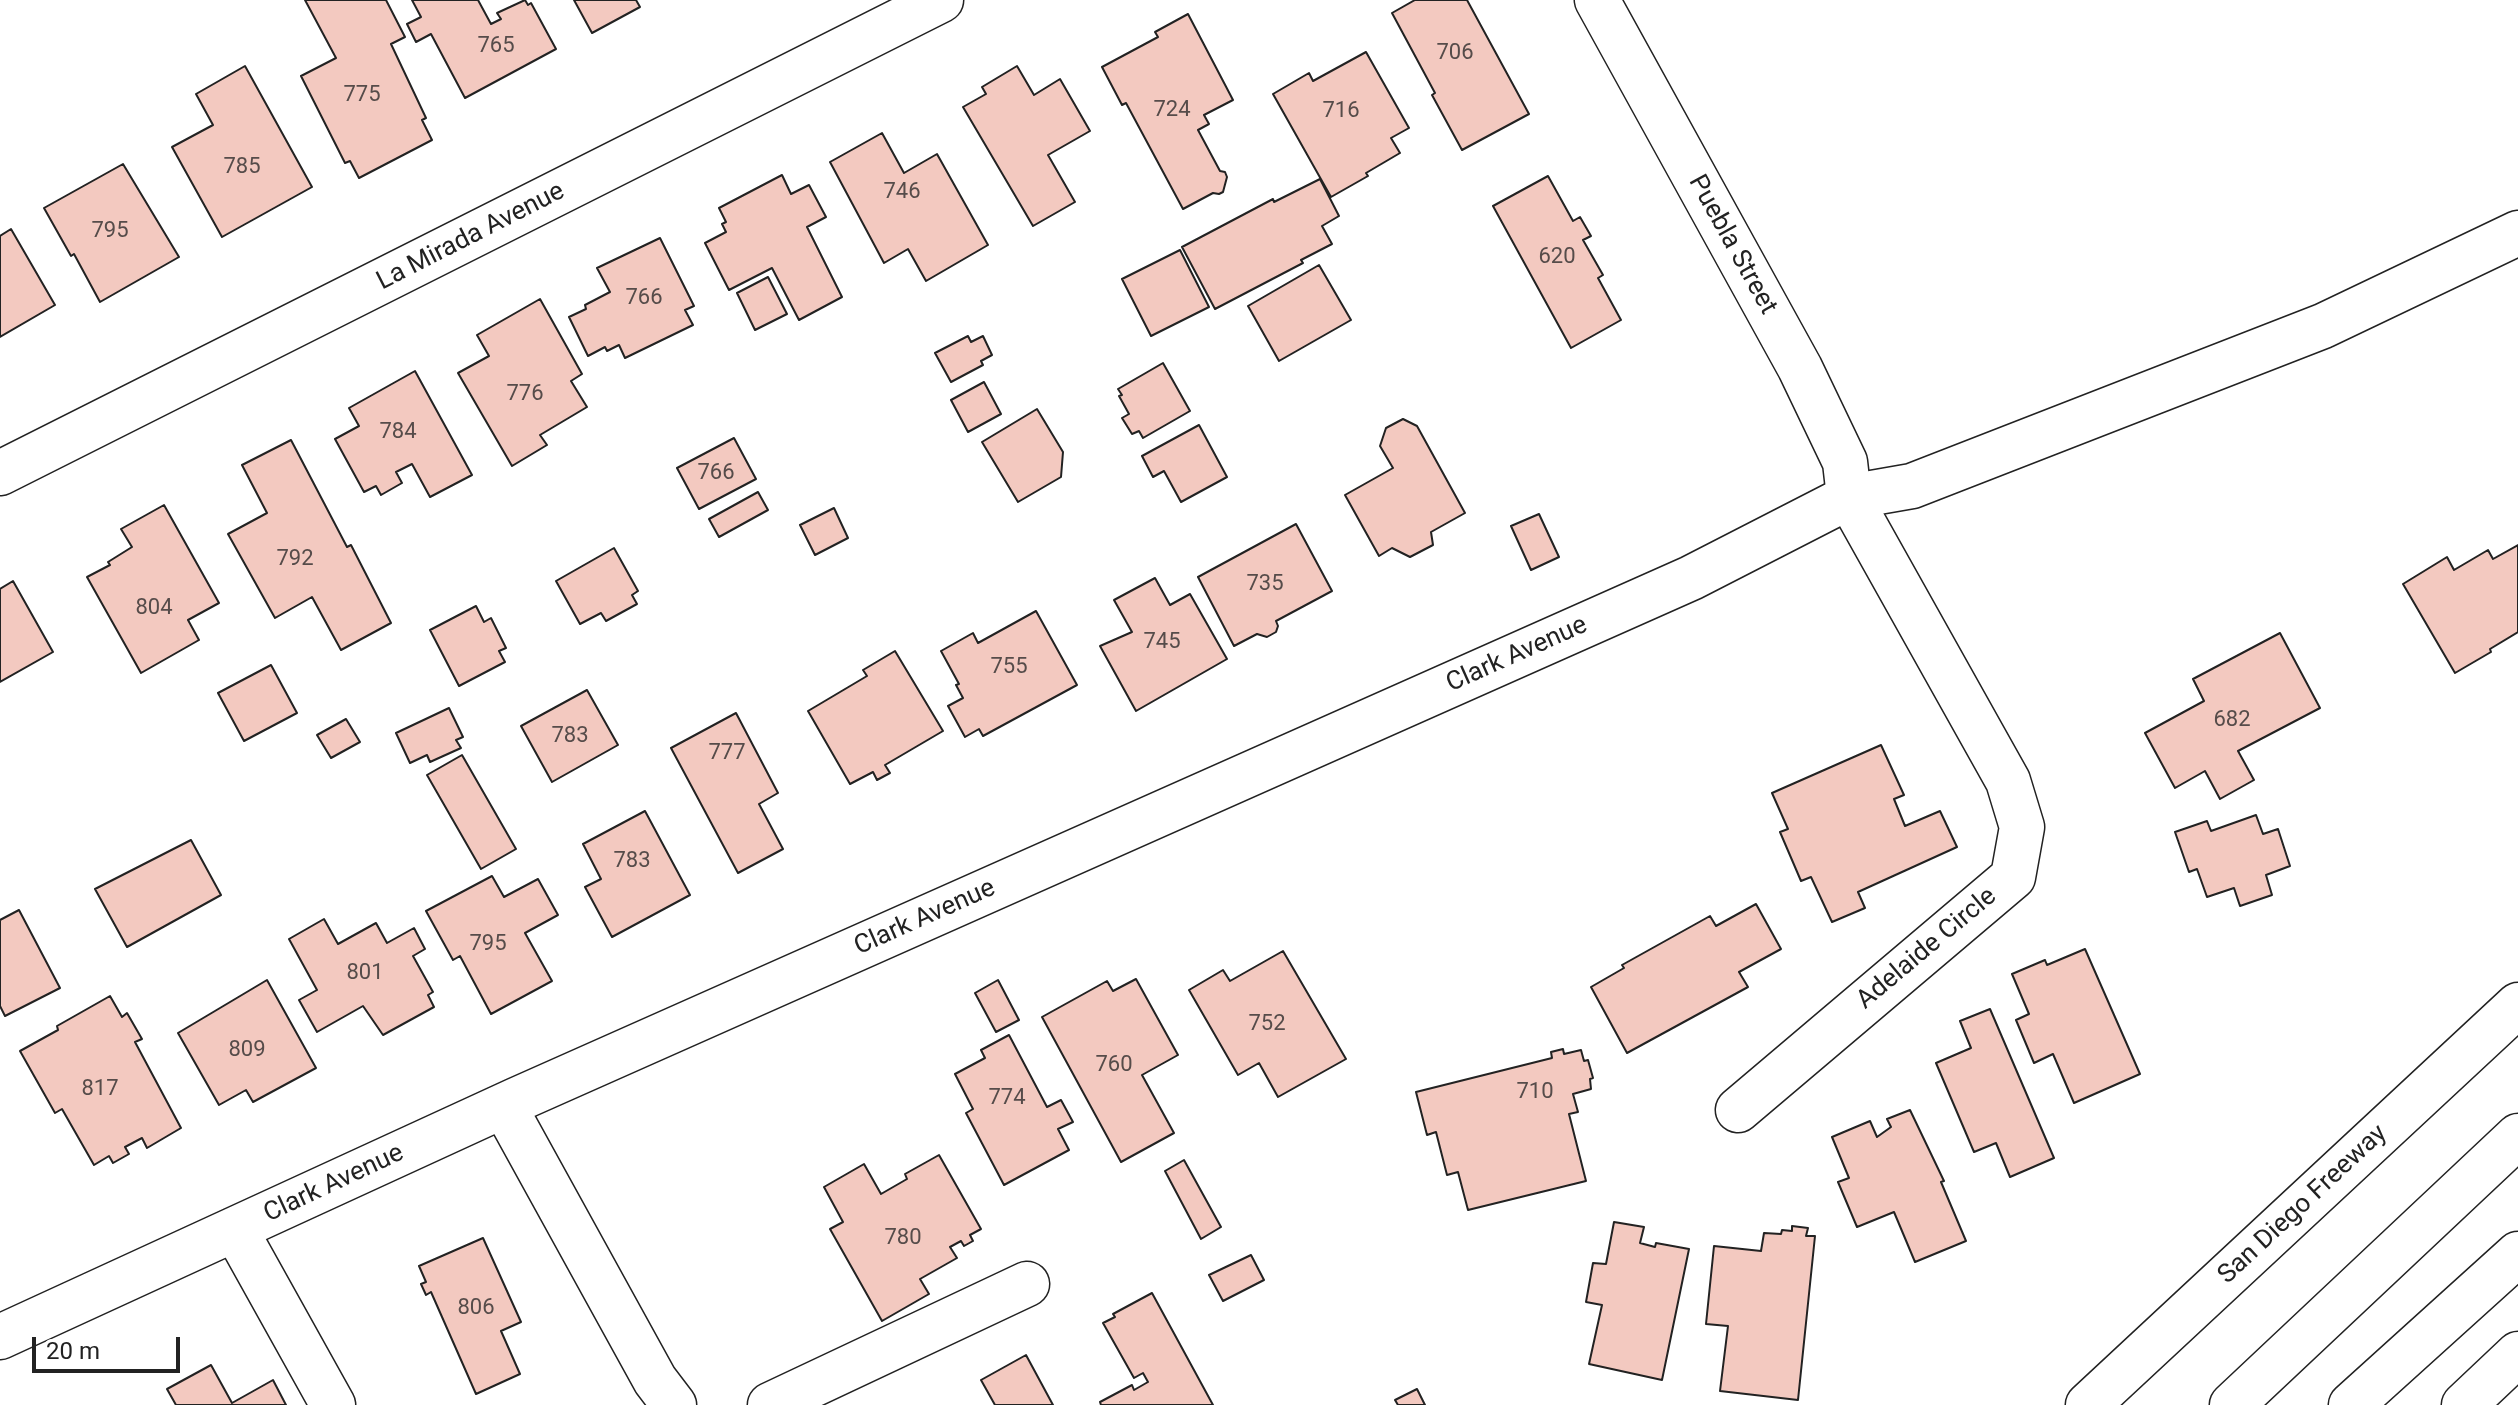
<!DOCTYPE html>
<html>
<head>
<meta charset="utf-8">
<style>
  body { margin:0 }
  #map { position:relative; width:2518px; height:1405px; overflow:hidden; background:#fff; font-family:Roboto,sans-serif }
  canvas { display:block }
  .scale { position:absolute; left:32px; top:1337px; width:148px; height:36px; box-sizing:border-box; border:4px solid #222; border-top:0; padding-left:10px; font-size:24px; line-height:28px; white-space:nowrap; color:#222; -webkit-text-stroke:6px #fff; paint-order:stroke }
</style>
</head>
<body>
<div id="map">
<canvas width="2518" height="1405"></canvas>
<div class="scale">20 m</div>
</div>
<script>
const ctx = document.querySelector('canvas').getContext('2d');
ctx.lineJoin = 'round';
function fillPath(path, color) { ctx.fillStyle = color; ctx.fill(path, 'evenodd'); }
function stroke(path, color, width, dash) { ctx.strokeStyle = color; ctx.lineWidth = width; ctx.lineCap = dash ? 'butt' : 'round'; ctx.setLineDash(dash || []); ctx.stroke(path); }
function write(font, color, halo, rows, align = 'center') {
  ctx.font = font + ' Roboto,sans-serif'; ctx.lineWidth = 6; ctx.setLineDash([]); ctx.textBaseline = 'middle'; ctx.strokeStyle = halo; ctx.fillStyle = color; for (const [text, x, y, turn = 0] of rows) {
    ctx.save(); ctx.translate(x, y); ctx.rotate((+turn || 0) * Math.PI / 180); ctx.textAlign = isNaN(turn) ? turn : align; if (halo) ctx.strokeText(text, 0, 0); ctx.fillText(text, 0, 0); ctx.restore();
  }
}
const building = new Path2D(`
  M305,0H386L405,37L391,44L426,118L422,120L432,140L359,178L350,161L345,163L301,76L336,58Z
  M412,0H478L491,24L501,19L497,13L525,0L528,5L531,3L556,49L465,98L431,34L416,42L407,24L421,17Z
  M574,0H636L640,7L592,33Z
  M1415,0H1467L1529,114L1462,150L1432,95L1435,93L1392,13Z
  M1188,14L1233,100L1204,115L1209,124L1198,130L1220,171L1225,172L1227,177L1223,192L1219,194L1213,193L1183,209L1126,103L1122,105L1102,67L1158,37L1155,32Z
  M1366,52L1409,128L1391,138L1400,153L1366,173L1368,176L1331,197L1273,94L1309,73L1313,81Z
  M245,66L312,187L222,237L172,147L213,125L196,94Z
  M1017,66L1034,95L1060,79L1090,131L1048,155L1075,202L1033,226L963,107L986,94L982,87Z
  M882,133L904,173L937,154L988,245L926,281L908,249L884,263L830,162Z
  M123,164L179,257L100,302L74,254L71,256L44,208Z
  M782,175L791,194L809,185L826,217L807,227L842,297L799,320L772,268L729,290L705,243L726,232L722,224L726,222L719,208Z
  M1548,176L1573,221L1580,217L1591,236L1583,240L1603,275L1598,278L1621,320L1571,348L1493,206Z
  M1320,179L1339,216L1322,226L1332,244L1301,260L1303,263L1215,309L1182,247L1273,199L1274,202Z
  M11,229L55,305L0,337V236Z
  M660,238L694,306L685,310L693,325L625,358L619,345L607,351L605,347L588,356L569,317L586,309L585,305L610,292L597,268Z
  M1180,250L1209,307L1151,336L1122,279Z
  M1319,265L1351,320L1279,361L1248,306Z
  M768,277L787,314L755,330L737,293Z
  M540,299L582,374L571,381L587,407L540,435L547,445L512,466L458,373L489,356L477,335Z
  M968,336L971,342L983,336L992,355L981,361L983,365L951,382L935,353Z
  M1163,363L1190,411L1143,438L1139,431L1132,434L1122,418L1129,414L1119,396L1122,395L1118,389Z
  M415,371L472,475L430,497L412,464L396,472L402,483L381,495L376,486L364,492L335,439L359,426L349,408Z
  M984,382L1001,414L968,432L951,400Z
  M1037,409L1063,452L1061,477L1018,502L982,442Z
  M1403,419L1417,426L1465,513L1431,532L1433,545L1410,557L1392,548L1379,556L1345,495L1393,468L1380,446L1386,428Z
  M1199,425L1227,477L1181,502L1164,471L1153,477L1142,456Z
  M734,438L756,479L699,509L677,468Z
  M291,440L347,547L351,545L391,623L341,650L312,597L275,618L228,534L267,513L242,465Z
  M758,492L768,510L719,537L709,519Z
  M164,505L219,603L188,620L199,640L141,673L87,577L110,565L108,562L132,547L121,529Z
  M834,508L848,538L815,555L800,525Z
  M1539,514L1559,557L1531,570L1511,526Z
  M1296,524L1332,591L1276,621L1278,626L1276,632L1267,637L1257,634L1234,646L1198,577Z
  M2518,545V632L2490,649L2491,652L2455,673L2403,584L2447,557L2454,570L2488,550L2493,559Z
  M614,548L638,591L632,595L637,604L606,621L601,613L580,624L556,581Z
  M1155,578L1170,605L1190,594L1227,659L1136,711L1100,646L1132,632L1114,600Z
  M13,581L53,652L0,682V589Z
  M476,606L484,622L491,618L506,648L499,651L505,662L459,686L430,630Z
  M1036,611L1077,685L983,736L979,729L965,737L948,706L963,698L956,685L959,684L941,651L973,633L978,643Z
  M2280,633L2320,708L2238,751L2254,780L2220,799L2205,771L2175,788L2145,733L2204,701L2193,679Z
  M895,651L943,731L885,765L890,773L877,780L873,772L850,784L808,711L867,676L863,670Z
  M271,665L297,713L244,741L218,693Z
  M587,690L618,745L552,782L521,726Z
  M449,708L463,737L456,740L461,748L430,762L427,755L410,763L396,733Z
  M736,713L778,793L759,804L783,849L738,873L671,748Z
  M346,719L360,742L331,758L317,735Z
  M1881,745L1904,795L1894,799L1905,826L1940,811L1957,847L1858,892L1865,908L1832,922L1811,877L1801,881L1780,832L1788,829L1772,793Z
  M462,755L516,849L481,869L427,775Z
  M645,811L690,895L612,937L585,887L601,879L583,844Z
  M2256,815L2263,834L2278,829L2290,866L2266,875L2272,895L2240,906L2234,888L2207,897L2197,869L2189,872L2175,832L2207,821L2211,831Z
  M191,840L221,895L127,947L95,889Z
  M492,876L504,897L538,879L558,915L525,933L552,981L491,1014L460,956L453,960L426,911Z
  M1756,904L1781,949L1739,972L1748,987L1627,1053L1591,987L1624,968L1622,965L1710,916L1716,926Z
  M19,910L60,988L5,1016L0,1006V920Z
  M324,919L338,944L376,923L387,943L414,928L425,949L413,956L433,992L428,995L434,1007L383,1035L363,1006L317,1032L299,1000L317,990L289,939Z
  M2085,949L2140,1074L2074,1103L2053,1054L2034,1063L2016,1020L2029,1014L2012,974L2045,960L2047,965Z
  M1283,951L1346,1059L1278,1097L1259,1063L1238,1075L1189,990L1223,970L1230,981Z
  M1136,979L1178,1055L1142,1075L1174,1133L1121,1162L1042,1017L1107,981L1113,991Z
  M267,980L316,1068L253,1102L246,1090L219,1105L178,1033Z
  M998,980L1019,1020L996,1032L975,993Z
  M110,996L122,1017L127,1013L142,1039L135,1042L181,1128L147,1148L142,1138L125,1147L129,1154L113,1163L109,1156L94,1165L62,1109L55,1113L20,1051L58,1030L57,1026Z
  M1990,1009L2054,1158L2010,1177L1996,1143L1974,1152L1936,1063L1971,1048L1960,1021Z
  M1009,1035L1047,1107L1061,1100L1073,1122L1058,1129L1069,1150L1004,1185L966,1113L973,1109L955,1074L985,1058L981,1050Z
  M1563,1049L1564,1054L1581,1050L1584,1061L1588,1060L1593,1078L1590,1079L1591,1089L1573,1094L1578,1112L1569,1114L1586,1181L1468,1210L1458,1172L1447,1175L1436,1132L1427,1135L1416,1092L1552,1058L1551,1052Z
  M1910,1110L1944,1181L1941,1182L1966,1241L1915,1262L1894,1212L1857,1227L1838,1182L1849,1178L1832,1137L1870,1121L1877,1137L1891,1127L1887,1119Z
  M939,1155L981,1229L970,1235L973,1241L964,1246L961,1241L950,1247L957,1258L920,1279L929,1294L882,1321L830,1229L843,1222L824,1187L864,1164L881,1194L907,1179L905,1174Z
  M1184,1160L1221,1227L1201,1239L1165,1171Z
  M1614,1222L1644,1227L1640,1243L1655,1247L1656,1243L1689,1249L1662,1380L1589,1364L1602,1305L1586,1302L1593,1263L1606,1264Z
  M1792,1226L1808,1228L1806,1236H1815L1798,1400L1720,1391L1728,1326L1706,1324L1714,1246L1761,1251L1764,1233L1781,1234L1782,1230L1792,1231Z
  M483,1238L521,1322L501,1331L520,1374L476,1394L431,1292L426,1295L421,1284L426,1282L419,1266Z
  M1251,1255L1264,1280L1223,1301L1209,1275Z
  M1152,1293L1213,1405H1101L1100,1402L1132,1385L1134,1390L1148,1382L1143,1373L1134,1378L1103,1323L1115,1317L1113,1314Z
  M1026,1355L1053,1405H995L981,1380Z
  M211,1365L232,1403L273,1380L286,1405H176L167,1389Z
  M1417,1389L1425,1405H1398L1395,1400Z`);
fillPath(building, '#f3c9c0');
stroke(building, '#222', 2);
const minor = new Path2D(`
  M1597,0L1800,368L1845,462L1849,497L2008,781L2022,827L2013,877L1738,1110
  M0,473L941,0
  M504,1106L655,1380L674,1405
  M235,1229L333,1405
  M0,1337L516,1100L1691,578L1849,497L1912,486L2323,326L2518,233
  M770,1405L1027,1284`);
const highway = new Path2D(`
  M2088,1405L2518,1005
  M2232,1405L2518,1136
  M2351,1405L2518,1254
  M2464,1405L2518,1354`);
stroke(minor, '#222', 47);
stroke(highway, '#222', 47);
stroke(minor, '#fff', 44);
stroke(highway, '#fff', 44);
write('22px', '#564c4a', null, [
  ["765",496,46],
  ["706",1455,53],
  ["775",362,95],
  ["724",1172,110],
  ["716",1341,111],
  ["785",242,167],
  ["746",902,192],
  ["795",110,231],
  ["620",1557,257],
  ["766",644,298],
  ["776",525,394],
  ["784",398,432],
  ["766",716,473],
  ["792",295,559],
  ["735",1265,584],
  ["804",154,608],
  ["745",1162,642],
  ["755",1009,667],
  ["682",2232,720],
  ["783",570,736],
  ["777",727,753],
  ["783",632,861],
  ["795",488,944],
  ["801",365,973],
  ["752",1267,1024],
  ["809",247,1050],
  ["760",1114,1065],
  ["817",100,1089],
  ["710",1535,1092],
  ["774",1007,1098],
  ["780",903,1238],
  ["806",476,1308]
]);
write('26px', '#222', '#fff', [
  ["La Mirada Avenue",471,237,-27],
  ["Puebla Street",1732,245,61],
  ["Clark Avenue",1517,655,-24],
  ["Clark Avenue",925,918,-24],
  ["Adelaide Circle",1927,949,-40],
  ["Clark Avenue",334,1184,-25],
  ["San Diego Freeway",2303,1205,-43]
]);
</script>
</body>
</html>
